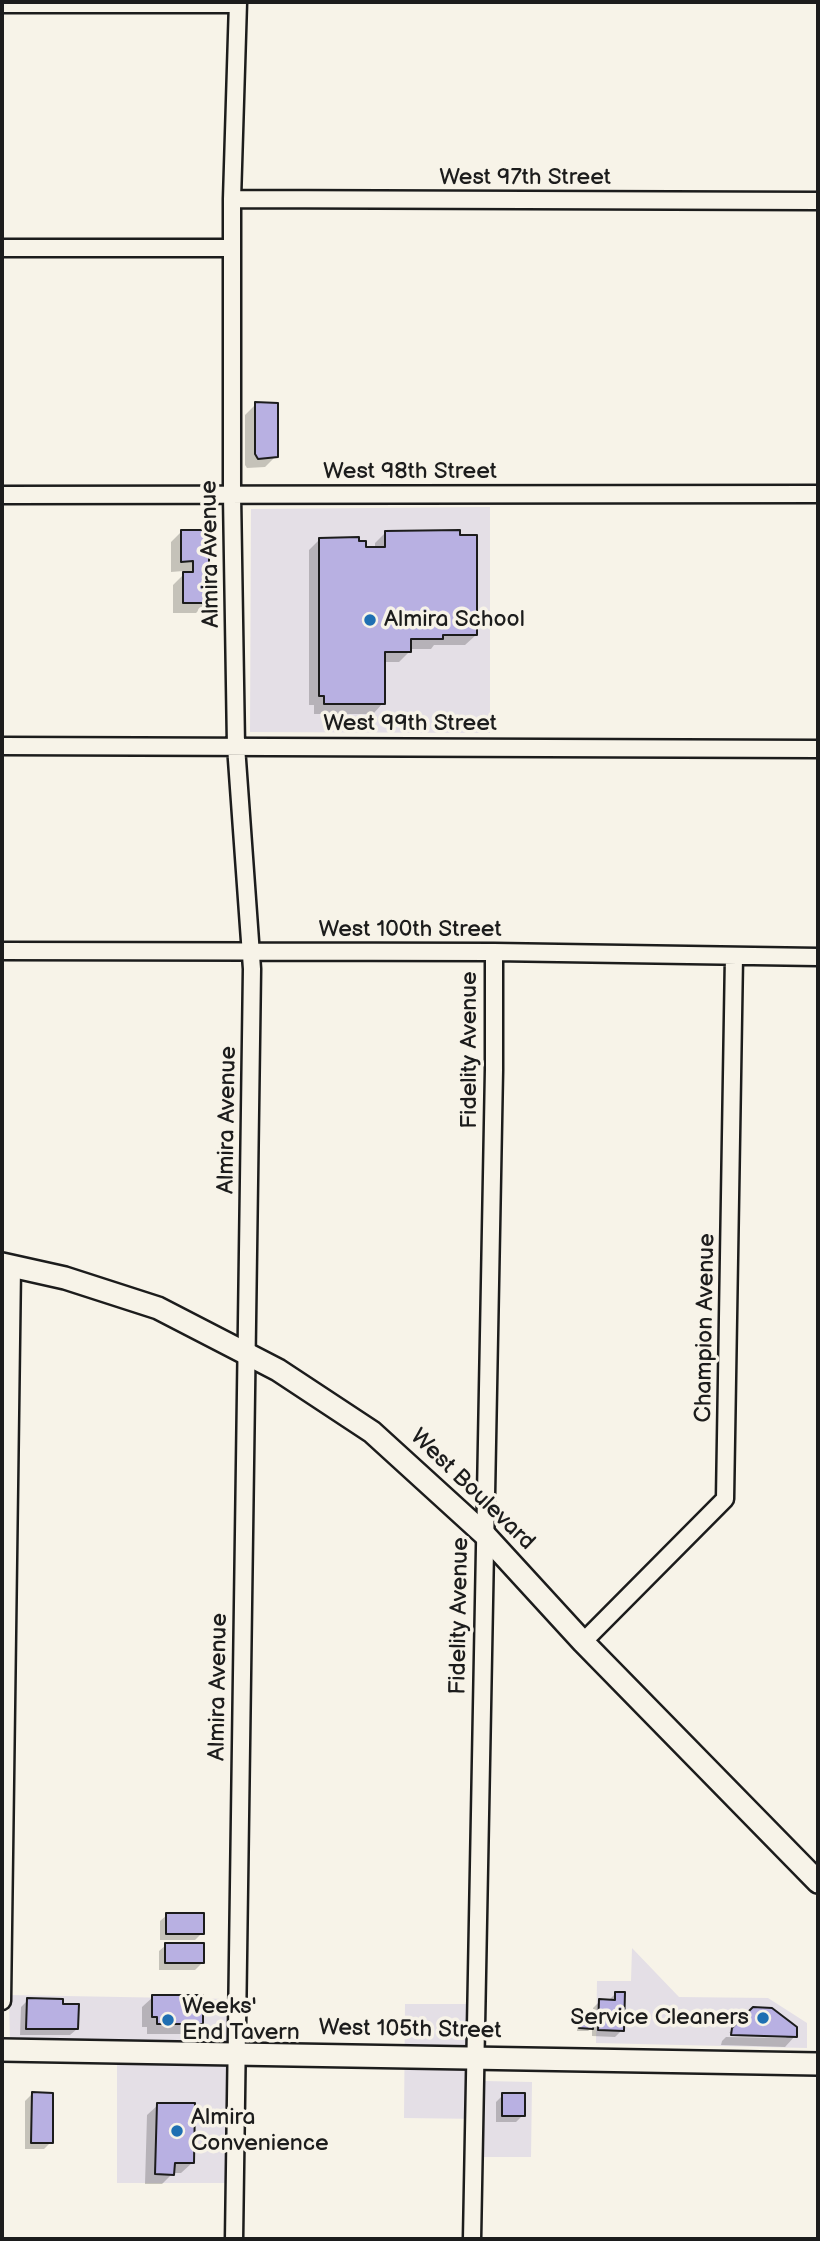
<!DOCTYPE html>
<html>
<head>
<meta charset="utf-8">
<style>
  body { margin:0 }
  #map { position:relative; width:820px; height:2241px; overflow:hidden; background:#f7f3e8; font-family:"Balsamiq Sans",sans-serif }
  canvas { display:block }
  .frame { position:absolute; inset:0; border:4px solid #1c1c1c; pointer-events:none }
</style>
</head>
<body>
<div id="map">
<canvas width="820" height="2241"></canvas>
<div class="frame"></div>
</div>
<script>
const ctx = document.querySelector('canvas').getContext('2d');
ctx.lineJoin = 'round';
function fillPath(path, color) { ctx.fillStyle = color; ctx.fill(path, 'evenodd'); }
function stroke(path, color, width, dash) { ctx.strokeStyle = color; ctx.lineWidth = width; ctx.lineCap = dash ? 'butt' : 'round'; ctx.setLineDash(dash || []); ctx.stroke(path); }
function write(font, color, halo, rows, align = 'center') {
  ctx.font = font + ' "Balsamiq Sans",sans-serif'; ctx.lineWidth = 7; ctx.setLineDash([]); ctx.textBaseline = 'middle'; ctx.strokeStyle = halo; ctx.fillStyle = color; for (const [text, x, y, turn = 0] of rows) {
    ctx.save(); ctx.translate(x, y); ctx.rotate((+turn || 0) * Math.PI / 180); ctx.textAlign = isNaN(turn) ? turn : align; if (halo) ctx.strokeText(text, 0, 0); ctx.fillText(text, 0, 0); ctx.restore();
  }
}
fillPath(new Path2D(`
  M490,507V733L250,732L251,509Z
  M632,1948L679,1997L768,1998L807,2023V2048L596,2043L597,1981H631Z
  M9,1995L232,1999L229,2183H117V2044L10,2042Z
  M405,2004H484V2081L532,2082L531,2157H483V2119L404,2118Z`), '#e4dfe6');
fillPath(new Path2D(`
  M256,404L276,456L265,467L247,468L245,465V415Z
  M208,531L207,602L196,613H173V585L183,575V571L171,572V542L181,532Z
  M386,532L476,635L465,645H434L431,649H410V651L399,662H383V703L373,714H314V705H309V550L320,539L364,549H375V543Z
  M167,1915L202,1933L195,1940H160V1921Z
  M166,1945L202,1963L195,1970H159V1951Z
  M616,1993L622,2030L615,2037L592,2036V2028L588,2031H577L578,2016L581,2013L593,2014V2008L600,2001L609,2000Z
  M153,1997L201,2023L190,2034H147V2027H142V2007Z
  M28,2000L77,2029L70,2035H20L21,2007Z
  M754,2009L795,2036L785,2047L721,2045L722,2041L726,2037L787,2038L783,2035L729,2033Z
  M32,2094L51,2142L44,2149H25V2101Z
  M503,2095L523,2115L516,2122H496V2102Z
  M158,2105L192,2163L181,2173H173L162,2184H145L147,2115Z`), '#0003');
const building = new Path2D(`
  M255,402L278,403V457L258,459L255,454Z
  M181,530H209V603H183V572H193V561L181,562Z
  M460,530V535H477V635H443V639H411V652H385V704H324V696H319V538L359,537V541H366V547H385V531Z
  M166,1913H204V1934H166Z
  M165,1943H204V1963H165Z
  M615,1992H625L624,2031L598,2030L599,1999L615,2000Z
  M152,1995H203V2024H157V2017H152Z
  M27,1998L63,1999V2004H79L78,2029H26Z
  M753,2007L772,2008L797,2027V2037L731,2035L732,2028Z
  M580,2011L594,2012L593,2029L579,2028Z
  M32,2092L53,2093V2143H31Z
  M502,2093H525V2116H502Z
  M157,2103H195L194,2163H175L174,2175L155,2174Z`);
fillPath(building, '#b8b0e2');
stroke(building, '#1c1c1c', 2);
const street = new Path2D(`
  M2,4H238
  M232,199L818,201
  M2,248H232
  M2,495L818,494
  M2,746L818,749
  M2,951L494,952L818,957
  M583,1642L725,1499L734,956
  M2,2001L12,1266
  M234,2239L252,969L236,746L232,495V199L238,2
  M472,2239L494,1070V952`);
const secondary = new Path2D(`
  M2,1264L65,1278L158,1308L278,1370L372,1432L484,1534L583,1642L818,1882
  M2,2050L818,2064`);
stroke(street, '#1c1c1c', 21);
stroke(secondary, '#1c1c1c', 26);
stroke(street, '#f7f3e8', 16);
stroke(secondary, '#f7f3e8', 21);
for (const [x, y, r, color] of [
  [370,620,7,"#1f6fb2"],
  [763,2018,7,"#1f6fb2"],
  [168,2020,7,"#1f6fb2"],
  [177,2131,7,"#1f6fb2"]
]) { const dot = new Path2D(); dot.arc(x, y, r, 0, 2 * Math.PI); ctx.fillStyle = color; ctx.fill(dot); stroke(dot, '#f7f3e8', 2.5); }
write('23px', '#1c1c1c', '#f7f3e8', [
  ["West 97th Street",525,178],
  ["West 98th Street",410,472],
  ["Almira Avenue",211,554,-91],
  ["West 99th Street",410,724],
  ["West 100th Street",410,930],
  ["Fidelity Avenue",470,1050,-90],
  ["Almira Avenue",228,1120,-89],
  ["Champion Avenue",706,1328,-89],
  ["West Boulevard",472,1490,44],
  ["Fidelity Avenue",460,1616,-89],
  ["Almira Avenue",219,1687,-89],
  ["West 105th Street",410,2030,1]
]);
write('23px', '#1c1c1c', '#f7f3e8', [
  ["Almira School",384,620],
  ["Weeks'",182,2007],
  ["End Tavern",182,2033],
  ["Service Cleaners",749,2018,"right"],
  ["Almira",191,2118],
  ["Convenience",191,2144]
], 'left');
</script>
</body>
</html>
